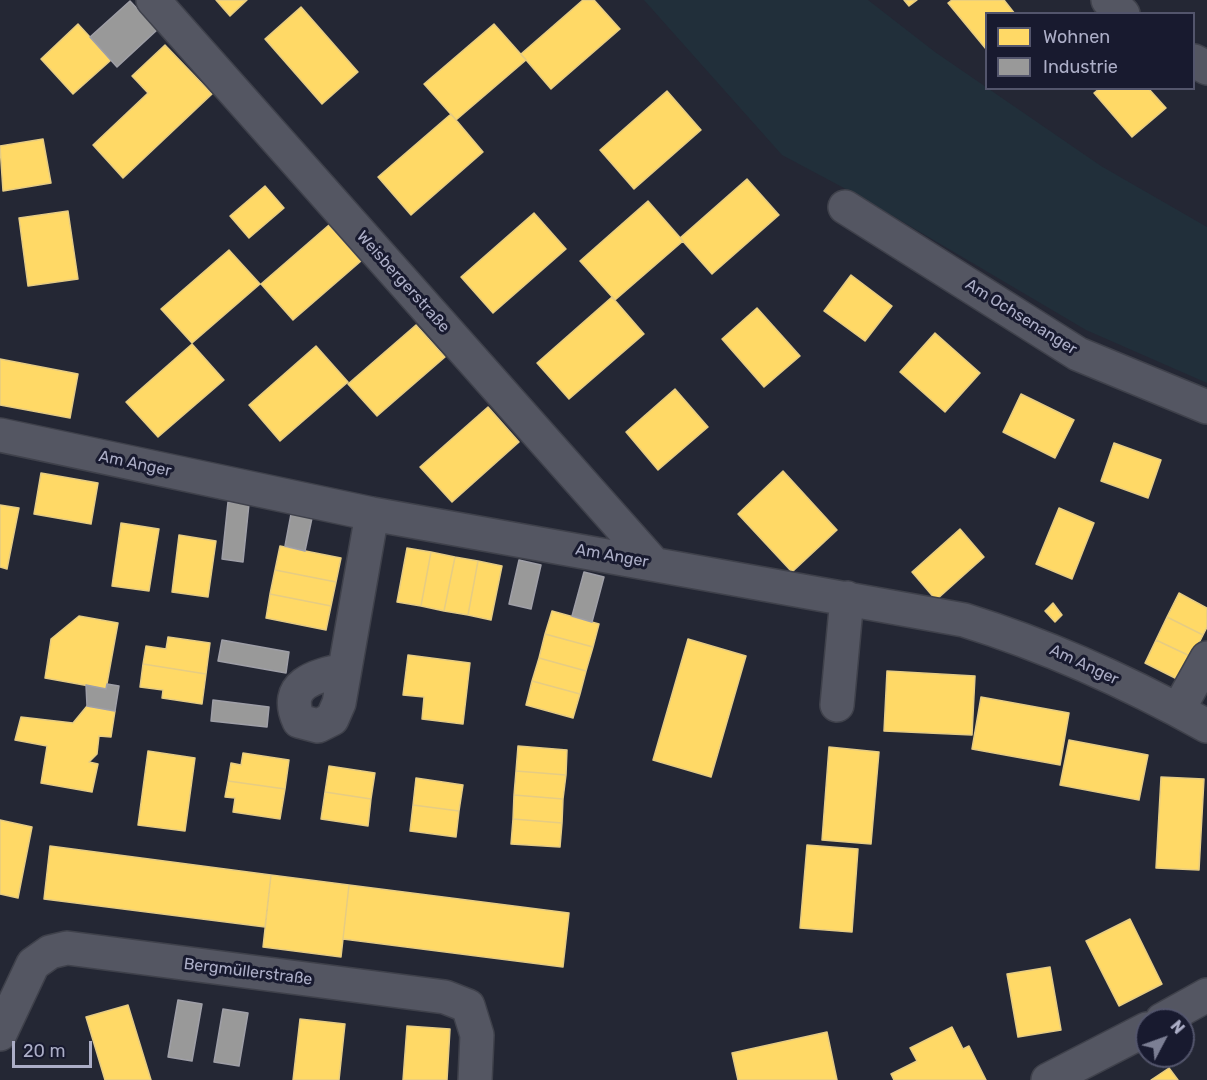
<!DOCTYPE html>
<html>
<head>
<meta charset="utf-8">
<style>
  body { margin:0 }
  #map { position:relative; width:1207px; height:1080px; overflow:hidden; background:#242734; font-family:Rubik,sans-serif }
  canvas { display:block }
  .legend { position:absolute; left:985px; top:12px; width:210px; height:78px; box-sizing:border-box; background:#181a2f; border:2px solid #53556c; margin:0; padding:8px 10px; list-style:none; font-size:18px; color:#acaec7 }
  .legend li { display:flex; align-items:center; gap:12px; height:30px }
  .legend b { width:30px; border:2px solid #53556c }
  .north { position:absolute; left:1135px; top:1008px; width:60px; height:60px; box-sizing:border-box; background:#181a2f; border:2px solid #53556c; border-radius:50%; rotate:49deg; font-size:16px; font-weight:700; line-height:24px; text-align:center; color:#acaec7 }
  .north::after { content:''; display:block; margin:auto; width:21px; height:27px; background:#7c7f94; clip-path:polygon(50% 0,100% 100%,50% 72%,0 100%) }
  .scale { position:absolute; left:12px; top:1041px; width:80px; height:27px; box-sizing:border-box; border:3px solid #acaec7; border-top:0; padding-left:8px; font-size:18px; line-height:21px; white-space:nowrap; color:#acaec7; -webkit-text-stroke:4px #181a2f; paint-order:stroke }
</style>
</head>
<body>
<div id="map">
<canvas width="1207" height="1080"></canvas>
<ul class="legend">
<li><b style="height:16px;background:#ffd966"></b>Wohnen</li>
<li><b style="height:16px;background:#999"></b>Industrie</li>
</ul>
<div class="north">N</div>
<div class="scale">20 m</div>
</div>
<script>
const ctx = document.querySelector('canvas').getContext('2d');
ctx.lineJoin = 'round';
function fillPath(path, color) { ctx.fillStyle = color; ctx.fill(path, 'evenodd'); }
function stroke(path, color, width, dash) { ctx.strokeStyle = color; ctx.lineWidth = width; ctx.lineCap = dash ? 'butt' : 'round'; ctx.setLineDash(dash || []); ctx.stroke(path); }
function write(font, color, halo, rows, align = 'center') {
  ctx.font = font + ' Rubik,sans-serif'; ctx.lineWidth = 6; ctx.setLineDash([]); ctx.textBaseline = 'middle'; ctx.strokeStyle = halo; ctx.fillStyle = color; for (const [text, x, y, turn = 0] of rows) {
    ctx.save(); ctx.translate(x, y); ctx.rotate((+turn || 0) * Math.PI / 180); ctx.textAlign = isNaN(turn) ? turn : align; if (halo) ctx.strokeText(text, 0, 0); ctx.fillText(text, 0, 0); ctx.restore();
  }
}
fillPath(new Path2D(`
  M644,0H868L935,52L1101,166L1207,227V383L1086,330L859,196L782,155Z`), '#212f3a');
const homes = new Path2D(`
  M216,0H247L230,16Z
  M583,0H594L620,29L551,89L521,54Z
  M904,0H917L909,6Z
  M952,0H1004L1015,14H986V49L948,3Z
  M301,7L358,72L322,104L265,39Z
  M78,24L111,60L73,94L41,59Z
  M494,24L526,60L456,120L424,84Z
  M165,45L212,94L123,178L93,145L148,93L132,76Z
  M1100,88H1148L1166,108L1132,137L1094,93Z
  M667,91L701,130L634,189L600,150Z
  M451,114L483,152L411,215L378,177Z
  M43,139L51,183L3,191L0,146Z
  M747,179L779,215L712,274L680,238Z
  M265,186L284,208L249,238L230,216Z
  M648,201L683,241L615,300L580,261Z
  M68,211L78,279L28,286L19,218Z
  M534,213L566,249L493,313L461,277Z
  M329,225L361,261L293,320L261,284Z
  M229,250L260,284L192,343L161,309Z
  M851,275L892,306L865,341L824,311Z
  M612,297L644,334L569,399L537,363Z
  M757,308L800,356L764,387L722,339Z
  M416,325L445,357L377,416L348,384Z
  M935,333L980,373L945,412L900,372Z
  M192,344L224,380L158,437L126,402Z
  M316,346L348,382L280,441L249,405Z
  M0,359L78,374L70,418L0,405Z
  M675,389L708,427L658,470L626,432Z
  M1021,394L1074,420L1055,458L1003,432Z
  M488,407L519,442L452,502L420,467Z
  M1114,443L1161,460L1148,498L1101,481Z
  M783,471L837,530L792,572L738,514Z
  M41,473L98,483L91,524L34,514Z
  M0,505L19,508L7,569L0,567Z
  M1059,508L1094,523L1072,579L1036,564Z
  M121,523L159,529L149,591L112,586Z
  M960,529L984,557L936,600L912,572Z
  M179,535L216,541L208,597L172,592Z
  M280,546L341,558L336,582L275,570Z
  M407,548L431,552L421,606L397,602Z
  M431,552L455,557L444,611L421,606Z
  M455,557L478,561L468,615L444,611Z
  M478,561L502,566L491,620L468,615Z
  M275,570L336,582L331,606L270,594Z
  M1179,593L1207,608V627L1203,635L1167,617Z
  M270,594L331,606L326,630L266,618Z
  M1053,603L1062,615L1055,622L1045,611Z
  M552,611L599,624L593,647L545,634Z
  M79,616L118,623L106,689L45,678L51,639Z
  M1167,617L1203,635L1192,657L1156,640Z
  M545,634L593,647L586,671L539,658Z
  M168,637L210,643L206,674L143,664L146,646L166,649Z
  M688,639L746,656L711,777L653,760Z
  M1156,640L1192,657L1181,681L1145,663Z
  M408,655L470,663L463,724L422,719L424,697L403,695Z
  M539,658L586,671L580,694L532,681Z
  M143,664L206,674L202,704L162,698L163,690L140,687Z
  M887,671L975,676L972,735L884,731Z
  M532,681L580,694L573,718L526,705Z
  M981,697L1069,713L1060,765L972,749Z
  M87,706L115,711L111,737L99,736L97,754L89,762L98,764L92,792L41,783L47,746L15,740L21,717L73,723Z
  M1069,740L1148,755L1139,800L1060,785Z
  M518,746L567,750L566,775L516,771Z
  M829,747L879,752L871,844L822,840Z
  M148,751L195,758L185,831L138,825Z
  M243,753L289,760L285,789L228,781L231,763L241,765Z
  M329,766L375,773L371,799L325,792Z
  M516,771L566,775L563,799L514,795Z
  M1161,777L1204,779L1199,870L1156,868Z
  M416,778L463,785L459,811L413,805Z
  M228,781L285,789L280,819L233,812L235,798L225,797Z
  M325,792L371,799L368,826L321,819Z
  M514,795L563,799L562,823L513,819Z
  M413,805L459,811L456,837L410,831Z
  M513,819L562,823L560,847L511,844Z
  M0,820L32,827L18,898L0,894Z
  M807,845L858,849L852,932L800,928Z
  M50,846L271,875L265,927L44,899Z
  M271,875L349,885L341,957L263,947Z
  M349,885L569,913L563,967L343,939Z
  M1130,919L1162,984L1119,1006L1086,941Z
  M1050,967L1061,1030L1018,1037L1007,974Z
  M128,1005L151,1080H105L86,1017Z
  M300,1019L345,1024L339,1080H293Z
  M407,1026L450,1029L447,1080H403Z
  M952,1027L963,1049L969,1046L986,1080H894L891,1074L917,1061L910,1048Z
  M827,1032L837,1080H738L732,1053Z
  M1169,1068L1178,1080H1151Z`);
fillPath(homes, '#ffd966');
stroke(homes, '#e6cc83', 1.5);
const industry = new Path2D(`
  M130,1L157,30L117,67L90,37Z
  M228,502L249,504L243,562L222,559Z
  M291,514L312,518L305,551L285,546Z
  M519,560L541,565L531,609L509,604Z
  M584,572L604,577L592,622L572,616Z
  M222,640L289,652L286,673L218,661Z
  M107,684L119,686L115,711L87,706L86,685L106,689Z
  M213,700L269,707L267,727L211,721Z
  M178,1000L202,1004L192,1061L168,1057Z
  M223,1009L248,1013L239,1066L214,1062Z`);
fillPath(industry, '#999');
stroke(industry, '#9f9fa7', 1.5);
const minor = new Path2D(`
  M153,0L653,563
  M1108,0L1123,14
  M1194,61L1207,68
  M845,207L1078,354L1207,407
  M0,435L372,514L964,620C1051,647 1128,682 1207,726
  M344,670C315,676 282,684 299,721L318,726L332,719L339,703L372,514
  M837,705L847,598
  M1178,710L1207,658
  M1162,1020L1207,995
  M0,1034L33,964L50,952L67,948L445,997L468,1006L477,1035L475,1080
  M1048,1080L1147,1029`);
stroke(minor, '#3f414b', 36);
stroke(minor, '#545662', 33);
write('16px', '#acaec7', '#181a2f', [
  ["Weisbergerstraße",403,282,48],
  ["Am Ochsenanger",1021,317,32],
  ["Am Anger",135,464,12],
  ["Am Anger",612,556,10],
  ["Am Anger",1084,665,25],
  ["Bergmüllerstraße",248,972,7]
]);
</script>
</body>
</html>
